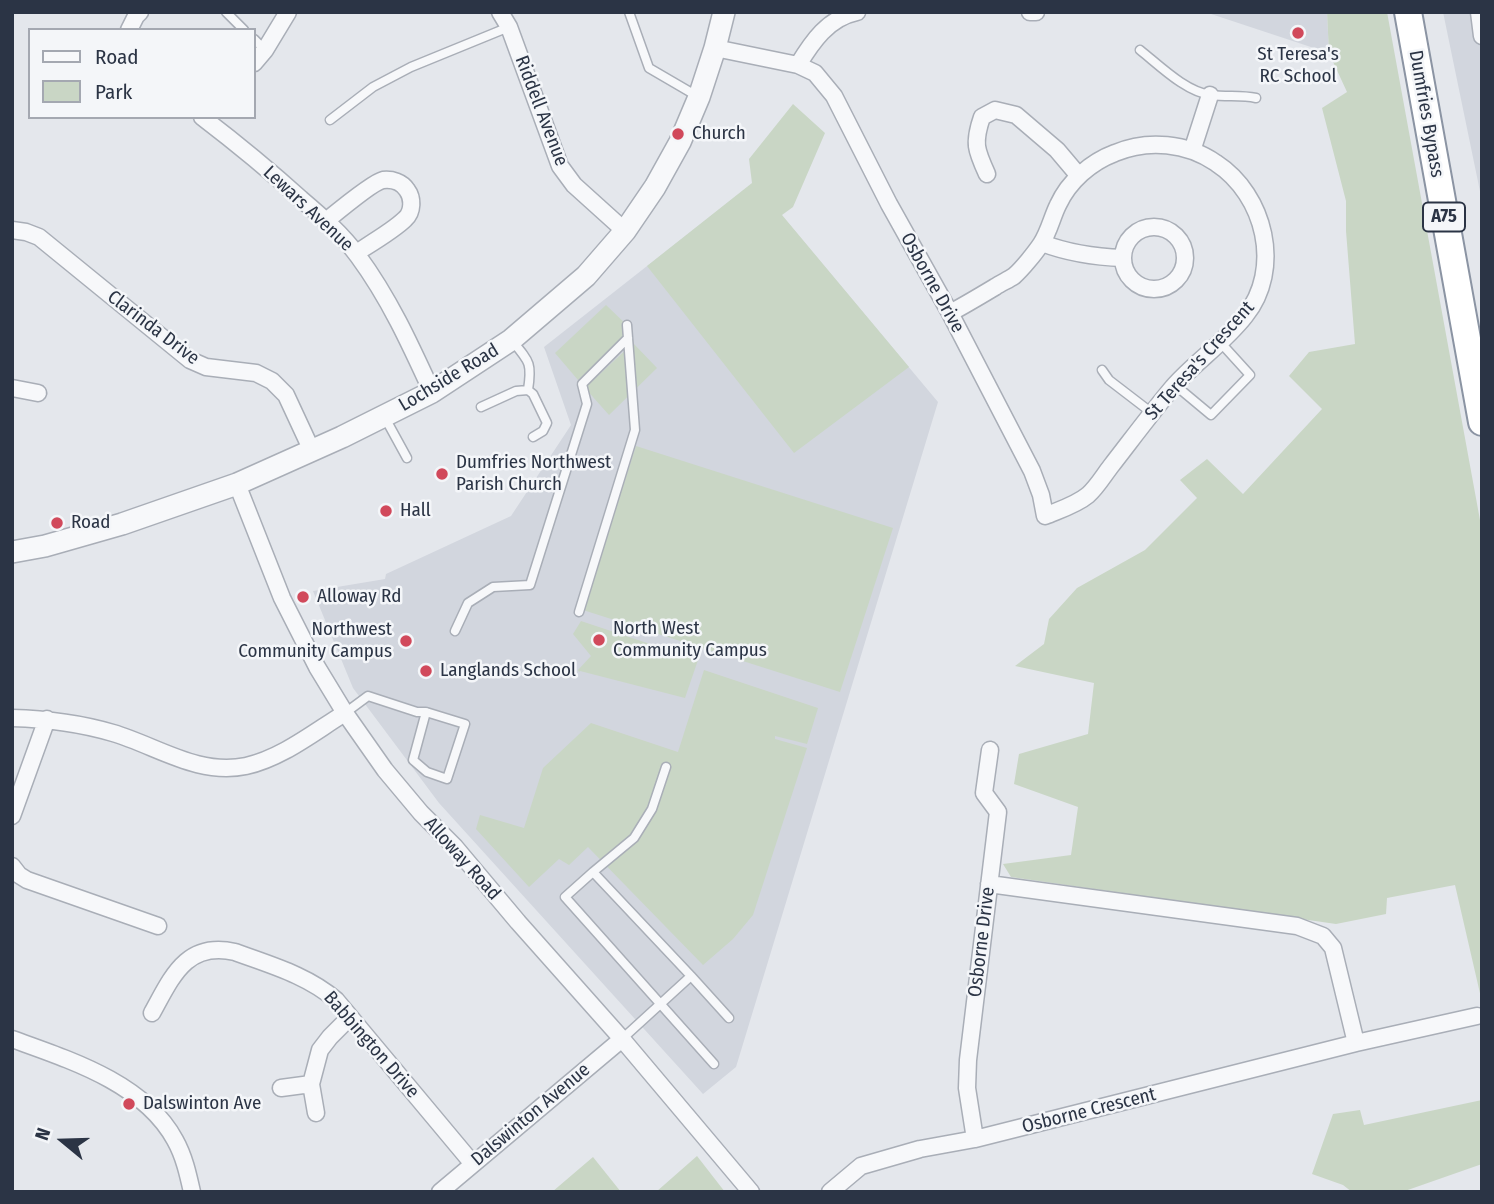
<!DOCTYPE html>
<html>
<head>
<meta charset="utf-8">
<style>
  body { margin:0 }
  #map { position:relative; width:1494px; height:1204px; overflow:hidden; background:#e4e7ec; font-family:"Fira Sans Condensed",sans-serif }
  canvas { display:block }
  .frame { position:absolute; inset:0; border:14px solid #2b3445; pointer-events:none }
  .legend { position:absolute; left:28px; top:28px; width:228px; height:91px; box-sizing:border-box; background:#f4f6f9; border:2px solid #a4a8b1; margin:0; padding:9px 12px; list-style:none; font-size:21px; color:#2b3445 }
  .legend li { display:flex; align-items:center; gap:14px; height:35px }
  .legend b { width:35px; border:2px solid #a4a8b1 }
  .north { position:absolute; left:28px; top:1106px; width:70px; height:70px; -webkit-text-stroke:5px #f4f6f9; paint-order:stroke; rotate:289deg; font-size:19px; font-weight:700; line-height:28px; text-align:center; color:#2b3445 }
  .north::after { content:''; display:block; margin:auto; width:24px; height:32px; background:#2b3445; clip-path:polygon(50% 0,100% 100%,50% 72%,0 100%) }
</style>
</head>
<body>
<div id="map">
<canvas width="1494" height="1204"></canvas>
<div class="frame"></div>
<ul class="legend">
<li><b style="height:9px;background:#f7f8fa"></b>Road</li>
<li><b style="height:19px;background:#c9d6c5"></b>Park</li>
</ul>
<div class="north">N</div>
</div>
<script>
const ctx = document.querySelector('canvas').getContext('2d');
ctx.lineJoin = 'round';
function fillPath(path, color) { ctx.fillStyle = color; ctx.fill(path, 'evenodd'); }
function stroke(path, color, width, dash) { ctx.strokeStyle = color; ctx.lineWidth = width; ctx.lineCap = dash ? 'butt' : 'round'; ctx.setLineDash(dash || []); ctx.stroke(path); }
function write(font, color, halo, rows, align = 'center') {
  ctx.font = font + ' "Fira Sans Condensed",sans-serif'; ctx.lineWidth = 5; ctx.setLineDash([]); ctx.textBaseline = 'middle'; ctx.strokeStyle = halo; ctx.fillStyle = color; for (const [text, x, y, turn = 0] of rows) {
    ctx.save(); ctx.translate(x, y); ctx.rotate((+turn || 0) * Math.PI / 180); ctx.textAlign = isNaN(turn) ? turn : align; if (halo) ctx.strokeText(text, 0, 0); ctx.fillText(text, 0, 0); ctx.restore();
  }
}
fillPath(new Path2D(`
  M1205,12H1327L1329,53Z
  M1443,12H1482V201Z
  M754,182L938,402L736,1067L703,1094L439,803L353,688L313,591L385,579L386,574L511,516L571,425L544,347Z`), '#d2d6de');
fillPath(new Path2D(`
  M1327,12H1387L1482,531V1002L1455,885L1387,898L1386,914L1336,924L1011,877L1003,864L1071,855L1078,807L1014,784L1019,754L1088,734L1094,683L1015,666L1044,644L1049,619L1077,588L1145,550L1197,498L1180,480L1207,459L1243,494L1322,409L1289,376L1309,352L1355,344L1346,231V201L1322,108L1347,92L1329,53Z
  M793,104L825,133L793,207L782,215L909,367L794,453L647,266L752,183L749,159Z
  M606,305L632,330L578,380L555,353Z
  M633,343L657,368L609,415L585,388Z
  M636,446L893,528L840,692L583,610Z
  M581,621L698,660L685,698L580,671L579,672L578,670L591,656L573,634Z
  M704,670L818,708L807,744L775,736V739L807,748L753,915L733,939L703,965L588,847L569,865L559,859L529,887L476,829L480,815L524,828L543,768L591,723L678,752Z
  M1482,1100V1164L1402,1192H1352L1343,1185L1312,1174L1333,1114L1360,1110L1364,1125Z
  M697,1156L725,1192H656Z
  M593,1157L621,1192H552Z`), '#c9d6c5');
const service = new Path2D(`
  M226,12L244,30
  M629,12L649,68L697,96
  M254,39L265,50
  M1140,50C1160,66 1186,92 1211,95C1227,97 1241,95 1256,98
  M330,120L373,87L411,67L509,27
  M513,342C530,362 532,364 528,390
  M1102,370L1109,380L1152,413
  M1175,385L1211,415L1250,375L1220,342
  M528,390L533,394L547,423L543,431L533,437
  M481,407L516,391L528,390
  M384,416L407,458
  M579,612L635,430L627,325
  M455,631L468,603L493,587L530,585L587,404L582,384L628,338
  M426,712L465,724L447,779L427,772L413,760Z
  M345,713L368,696L417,712H426
  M593,872L634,838L652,809L666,767
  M691,976L729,1018
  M622,1039L691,976L593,872L565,897L714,1064`);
const minor = new Path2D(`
  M500,12L509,27L560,166L574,185L625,231
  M1030,12H1036
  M1479,12L1482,36
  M129,30L136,16L140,12
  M715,48L798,65L815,73L834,96L889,204L950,313L1032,471L1041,495L1045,516C1059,510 1076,505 1088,495C1097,487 1104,475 1111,466C1132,439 1152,412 1173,387C1195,362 1224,343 1245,316C1283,269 1265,195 1216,163C1187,143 1148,139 1115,153C1091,162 1069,181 1058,205C1052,217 1049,232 1041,244C1035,253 1022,269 1014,276C1008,280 1001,283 995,287C980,296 965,305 950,313
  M254,63L265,50L288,12
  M798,65C812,42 828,18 857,12
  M202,117C236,143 269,170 301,199C321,216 342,234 358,256C389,298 410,344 432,392
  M1192,151L1210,95
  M987,174C976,150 973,143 982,117L995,110L1016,115L1057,150L1079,176
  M326,221C337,212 373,182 383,180C392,179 402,182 407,190C413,198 413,212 405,219C394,230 370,244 356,253
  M1123 258a31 31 0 1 1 62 0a31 31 0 1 1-62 0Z
  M12,230L26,232L39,237L190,360L206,367L256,373L272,381L286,395L312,451
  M1042,243C1068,253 1095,257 1123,258
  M12,388L38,393
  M237,484L282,598L317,667L345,713L385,770L421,813L455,847L518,922L622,1039L751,1192
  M12,718C47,719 79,723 113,733C157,746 198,776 246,766C282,758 314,732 345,713
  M12,816L47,719
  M12,866L19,875L27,880L158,926
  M989,884L1297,926L1323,936L1333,948L1356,1043
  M152,1013C172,977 186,941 235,952C270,965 307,975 336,1000L473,1164
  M12,1039C70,1060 144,1083 175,1140C184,1156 188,1174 192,1192
  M311,1084L320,1050L330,1037L350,1017
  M281,1088L311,1084L316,1113
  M975,1139L967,1088L968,1060L998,812L984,793L990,750
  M440,1192L622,1039
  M830,1192L861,1166L920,1149L975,1139L1356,1043L1477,1016`);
const tertiary = new Path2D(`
  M12,552L45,546L122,524L237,484L342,437L432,392L511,340L586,276L625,231L655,187L680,142L699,97L715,48L724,12`);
const trunk = new Path2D(`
  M1408,12L1482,422`);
stroke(service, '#a9aeb7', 11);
stroke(minor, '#a9aeb7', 19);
stroke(tertiary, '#a9aeb7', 24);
stroke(trunk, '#8b94a3', 30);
stroke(service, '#f7f8fa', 8);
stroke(minor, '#f7f8fa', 16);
stroke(tertiary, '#f7f8fa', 21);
stroke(trunk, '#fff', 26);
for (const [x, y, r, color] of [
  [1298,33,7,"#d1495b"],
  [678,134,7,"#d1495b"],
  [442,474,7,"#d1495b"],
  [386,511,7,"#d1495b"],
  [57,523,7,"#d1495b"],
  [303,597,7,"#d1495b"],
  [599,640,7,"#d1495b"],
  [406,641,7,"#d1495b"],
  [426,671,7,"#d1495b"],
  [129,1104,7,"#d1495b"]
]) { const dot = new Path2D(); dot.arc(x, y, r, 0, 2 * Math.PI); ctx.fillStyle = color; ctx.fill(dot); stroke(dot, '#f4f6f9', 2.5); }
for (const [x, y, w] of [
  [1444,217,42]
]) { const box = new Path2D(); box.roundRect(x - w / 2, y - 14.5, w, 29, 5); ctx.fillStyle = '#f4f6f9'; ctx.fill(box); stroke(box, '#2b3445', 2); }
write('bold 18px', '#2b3445', null, [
  ["A75",1444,217]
]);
write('19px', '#2b3445', '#f4f6f9', [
  ["St Teresa's",1298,55,"center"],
  ["RC School",1298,77,"center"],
  ["Church",692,134],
  ["Dumfries Northwest",456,463],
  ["Parish Church",456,485],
  ["Hall",400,511],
  ["Road",71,523],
  ["Alloway Rd",317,597],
  ["North West",613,629],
  ["Community Campus",613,651],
  ["Northwest",392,630,"right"],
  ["Community Campus",392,652,"right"],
  ["Langlands School",440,671],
  ["Dalswinton Ave",143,1104]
], 'left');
write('19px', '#2b3445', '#f4f6f9', [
  ["Riddell Avenue",541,111,69],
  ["Dumfries Bypass",1426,114,80],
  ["Lewars Avenue",308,209,43],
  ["Osborne Drive",932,283,61],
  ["Clarinda Drive",153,328,37],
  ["St Teresa's Crescent",1200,361,-48],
  ["Lochside Road",449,378,-31],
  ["Alloway Road",462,859,48],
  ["Osborne Drive",982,942,-83],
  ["Babbington Drive",371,1045,49],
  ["Osborne Crescent",1089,1111,-14],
  ["Dalswinton Avenue",531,1115,-40]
]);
</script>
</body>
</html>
